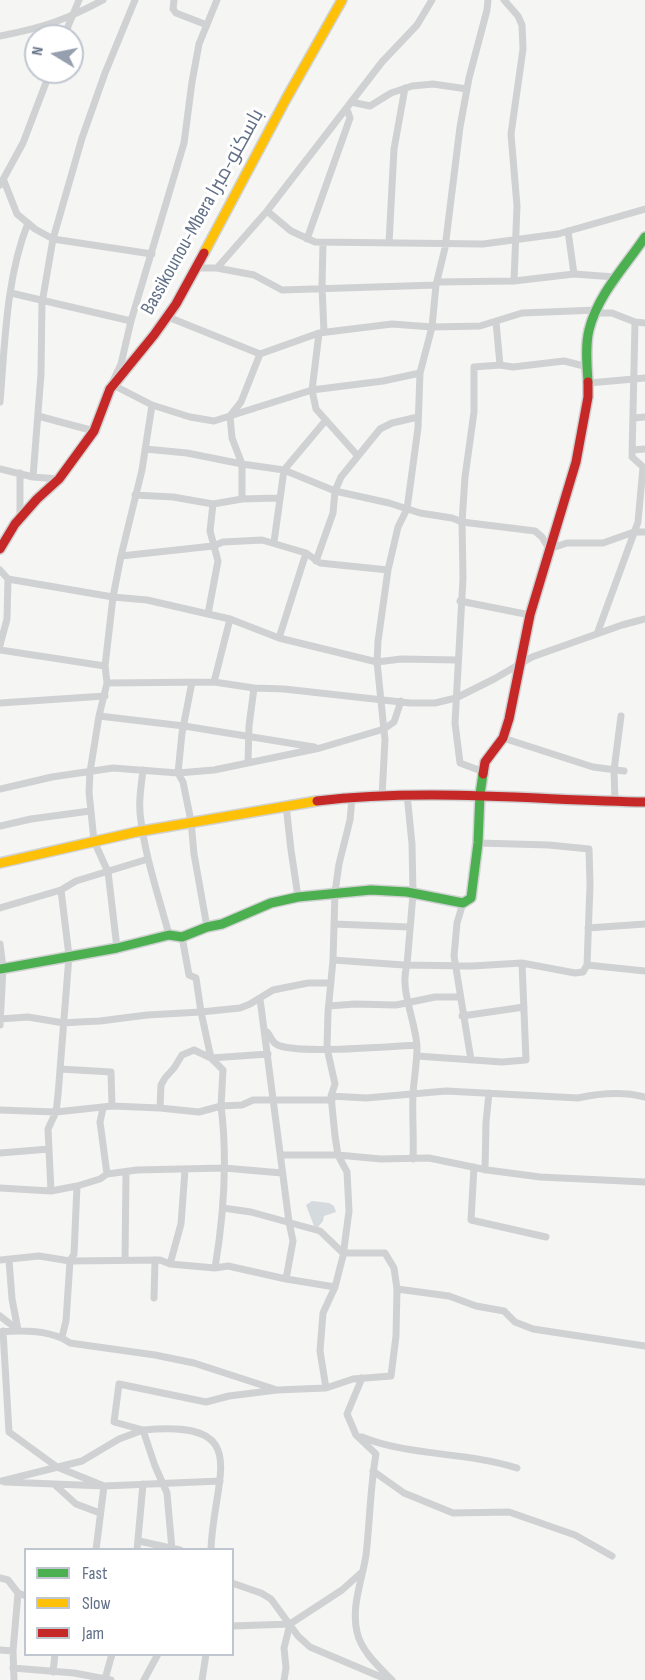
<!DOCTYPE html>
<html>
<head>
<meta charset="utf-8">
<style>
  body { margin:0 }
  #map { position:relative; width:645px; height:1680px; overflow:hidden; background:#f5f5f3; font-family:"Sofia Sans Condensed",sans-serif }
  canvas { display:block }
  .legend { position:absolute; left:24px; top:1548px; width:210px; height:108px; box-sizing:border-box; background:#fff; border:2px solid #c0c6cf; margin:0; padding:8px 10px; list-style:none; font-size:18px; color:#627087 }
  .legend li { display:flex; align-items:center; gap:12px; height:30px }
  .legend b { width:30px; border:2px solid #c0c6cf }
  .north { position:absolute; left:24px; top:24px; width:60px; height:60px; box-sizing:border-box; background:#fff; border:2px solid #c0c6cf; border-radius:50%; rotate:280deg; font-size:16px; font-weight:700; line-height:24px; text-align:center; color:#627087 }
  .north::after { content:''; display:block; margin:auto; width:21px; height:27px; background:#959fad; clip-path:polygon(50% 0,100% 100%,50% 72%,0 100%) }
</style>
</head>
<body>
<div id="map">
<canvas width="645" height="1680"></canvas>
<ul class="legend">
<li><b style="height:8px;background:#4caf50"></b>Fast</li>
<li><b style="height:8px;background:#ffc107"></b>Slow</li>
<li><b style="height:8px;background:#c62828"></b>Jam</li>
</ul>
<div class="north">N</div>
</div>
<script>
const ctx = document.querySelector('canvas').getContext('2d');
ctx.lineJoin = 'round';
function fillPath(path, color) { ctx.fillStyle = color; ctx.fill(path, 'evenodd'); }
function stroke(path, color, width, dash) { ctx.strokeStyle = color; ctx.lineWidth = width; ctx.lineCap = dash ? 'butt' : 'round'; ctx.setLineDash(dash || []); ctx.stroke(path); }
function write(font, color, halo, rows, align = 'center') {
  ctx.font = font + ' "Sofia Sans Condensed",Cairo,sans-serif'; ctx.lineWidth = 6; ctx.setLineDash([]); ctx.textBaseline = 'middle'; ctx.strokeStyle = halo; ctx.fillStyle = color; for (const [text, x, y, turn = 0] of rows) {
    ctx.save(); ctx.translate(x, y); ctx.rotate((+turn || 0) * Math.PI / 180); ctx.textAlign = isNaN(turn) ? turn : align; if (halo) ctx.strokeText(text, 0, 0); ctx.fillText(text, 0, 0); ctx.restore();
  }
}
fillPath(new Path2D(`
  M312,1201L329,1203L334,1206L336,1212L324,1216L323,1221L318,1227L314,1226L306,1205Z`), '#d4dade');
const fast = new Path2D(`
  M588,382C587,366 585,346 589,330C598,294 625,267 645,237
  M0,969L117,948L169,935L182,937L207,927L222,924L271,903L298,897L371,890L407,892L463,903L471,898L478,843L480,794L483,774`);
const slow = new Path2D(`
  M204,253L286,99L342,0
  M0,863L136,832L317,801`);
const jam = new Path2D(`
  M0,549L15,524L37,499L59,479L94,431L110,389L154,335L176,304L204,253
  M483,774L485,762L503,738L509,719L530,615L576,462L588,397V382
  M317,801C427,788 535,800 645,802`);
stroke(fast, '#d0d2d3', 12);
stroke(slow, '#d0d2d3', 12);
stroke(jam, '#d0d2d3', 12);
stroke(new Path2D(`
  M174,0L173,9L176,13L207,25
  M504,0L518,16L522,25L523,49L511,134L517,206L514,281
  M0,36C42,28 66,20 103,0
  M64,36L79,0
  M351,102L370,106L391,93L412,86L433,84L467,89
  M4,181L17,214L35,229L53,239L152,254
  M0,185L23,143L50,72
  M267,211L291,231L315,242L483,244L558,234L645,209
  M307,239L350,118L348,112L344,111
  M323,243L322,287L324,332
  M389,243L394,149L405,88
  M197,268H217L254,275L282,290L436,285
  M217,268L267,211L382,62L417,25L432,0
  M574,274L615,277
  M437,282L514,281L574,274L568,231
  M11,293L131,321
  M596,313H612L635,322L645,323
  M168,317L260,354L241,402L230,416L232,438L242,464L284,470L335,491L389,503L420,513L452,518L462,522L535,531L542,537L549,549L567,543H603L634,532H645
  M496,322L500,365
  M319,333L392,324L432,327L480,326L522,313L597,310
  M260,354L319,333L312,390L316,409L357,455
  M113,381L121,364L131,321L184,143L192,82L199,44L217,0
  M589,383L645,378
  M113,385L152,405L190,417L214,421L312,390L383,381L420,373
  M0,402C5,343 6,278 28,223
  M38,416L94,431
  M634,418L645,417
  M145,449L187,453L242,464V499
  M633,450L645,449
  M0,469L33,477L59,479
  M20,473V518
  M33,477L41,374L42,303L53,239L82,138L105,73L135,0
  M135,495L173,497L213,504L242,499L278,498
  M274,542L284,470L326,420
  M121,556L142,470L152,405
  M316,561L333,513L335,491L341,477L380,429L392,423L418,417
  M0,570L8,579L7,619L0,645
  M8,579L113,597L121,556L213,546L223,542L262,540L306,553L320,563L388,570
  M460,601L530,615
  M208,614L218,561L210,531L213,504
  M597,634L638,522L643,467L632,457L635,322
  M279,638L306,553
  M0,650L105,666
  M192,682L182,733L178,773L183,782L191,821L194,854L207,927
  M214,682L230,619
  M107,683L214,682L254,688L284,689L410,703H435L456,698L494,679L532,657L622,625L645,619
  M0,703L105,696
  M99,716L184,726L314,747
  M503,738L593,767L624,771
  M248,763L249,726L254,688
  M143,770C141,787 138,804 141,821C146,860 159,897 169,935
  M484,772L460,763L455,723L463,578L462,522L465,477L474,412V367L500,365L513,367L564,361L588,367
  M0,789L52,777L113,768L178,773L214,770L320,748L384,729L394,722L401,701
  M407,794L412,844L413,894L407,965C399,990 416,1021 417,1047C417,1063 414,1078 413,1094C412,1115 414,1137 413,1159
  M382,796L385,740L377,662L378,641L388,570L398,527L407,509L418,428L420,373L432,327L436,285L445,248L460,127L469,78L487,10L488,0
  M615,802L614,770L621,716
  M286,805L291,850L298,897
  M0,826L31,819L90,811
  M478,843L549,845L589,849L590,885L587,965
  M463,903L457,923L454,956L471,1060
  M0,908L61,890L76,881L148,859
  M334,924L409,927
  M588,928L645,924
  M0,944L3,968L0,1025
  M117,948L108,872L94,841L89,792L90,772L99,716L107,683L105,666L113,597L147,600L208,614L230,619L279,638L377,662L401,659L457,660
  M333,960L404,965L472,966L522,963L575,973L583,972L587,965L645,971
  M260,999L289,1222L293,1241L286,1279
  M329,1006L355,1004L396,1005L435,997H459
  M462,1016L524,1007
  M0,1019L28,1017L64,1023L78,1022L100,1021L147,1015L201,1012L240,1008L250,1004L273,990L308,983H331
  M267,1032C270,1035 272,1042 276,1044C292,1055 392,1046 417,1045
  M417,1056L502,1062L526,1060L522,963
  M60,1069L111,1072L112,1106
  M331,1096L366,1098L446,1091L578,1098C600,1093 622,1091 645,1097
  M103,1108L100,1122L107,1174
  M160,1108L161,1085L165,1078L174,1068L182,1055L194,1050L211,1058L268,1054
  M0,1110L56,1112L112,1106L160,1108L199,1112L221,1106L223,1070L211,1058L201,1012L196,978L189,975L182,937
  M0,1153L49,1149
  M282,1155H338L381,1159L429,1158L487,1170L540,1177L645,1182
  M474,1167L471,1220L546,1237
  M485,1170L486,1122L489,1093
  M0,1188L51,1191L77,1186L100,1179L107,1174L137,1170L224,1168L282,1173
  M51,1191L48,1129L56,1112L58,1095L69,956L61,890
  M223,1208L251,1212L320,1231L343,1253H385L394,1268L397,1289L449,1296L476,1306L504,1311L515,1322L533,1329L645,1346
  M0,1260L39,1256L70,1261L160,1260L170,1264L215,1268L228,1266L286,1279L335,1287
  M9,1260L12,1299L18,1330
  M125,1260L126,1172
  M170,1264L181,1224L185,1170
  M215,1268C224,1214 228,1161 221,1106L242,1105L253,1100H332
  M154,1298L155,1260
  M0,1316L18,1330
  M3,1331L9,1432L57,1467L104,1486L96,1550
  M0,1332C22,1330 52,1330 70,1343L155,1355L194,1363L274,1389
  M62,1337L66,1321L70,1261L74,1254L77,1186
  M362,1378L347,1414L356,1435L376,1454C370,1488 370,1521 366,1555C362,1581 351,1606 357,1632C361,1651 379,1667 392,1680
  M326,1388L320,1351L323,1313L335,1287L343,1256L349,1211L347,1172L338,1155L335,1136L331,1096L335,1084L327,1048L328,1012L333,960L335,892L339,864L350,820L352,798
  M362,1437C408,1456 467,1452 517,1468
  M373,1471L404,1493L453,1513L509,1512L575,1535L612,1556
  M2,1481L82,1461L119,1439L143,1430L114,1422L119,1384L206,1402L229,1396L277,1390L326,1388L353,1379L391,1376L396,1336L397,1289
  M5,1482L104,1486L220,1481
  M55,1485L76,1504L100,1513
  M139,1541L180,1550
  M137,1550L143,1484
  M172,1550L167,1493L155,1466L143,1430C256,1419 213,1477 211,1550
  M0,1578L8,1580L18,1593L26,1596
  M232,1583L261,1593L271,1599L298,1636L310,1647L388,1680
  M232,1626L290,1624L342,1590L362,1572
  M0,1650L13,1651
  M13,1668L74,1673L111,1680
  M53,1672L55,1654
  M105,1679L112,1654
  M14,1680L13,1651L18,1593
  M144,1680L158,1654
  M202,1680L206,1654
  M284,1680L286,1668L284,1648L290,1624`), '#d0d1d2', 7);
stroke(fast, '#4caf50', 9);
stroke(slow, '#ffc107', 9);
stroke(jam, '#c62828', 9);
write('20px', '#627087', '#fff', [
  ["Bassikounou-Mbera باسكنو-مبرا",203,212,-61]
]);
</script>
</body>
</html>
